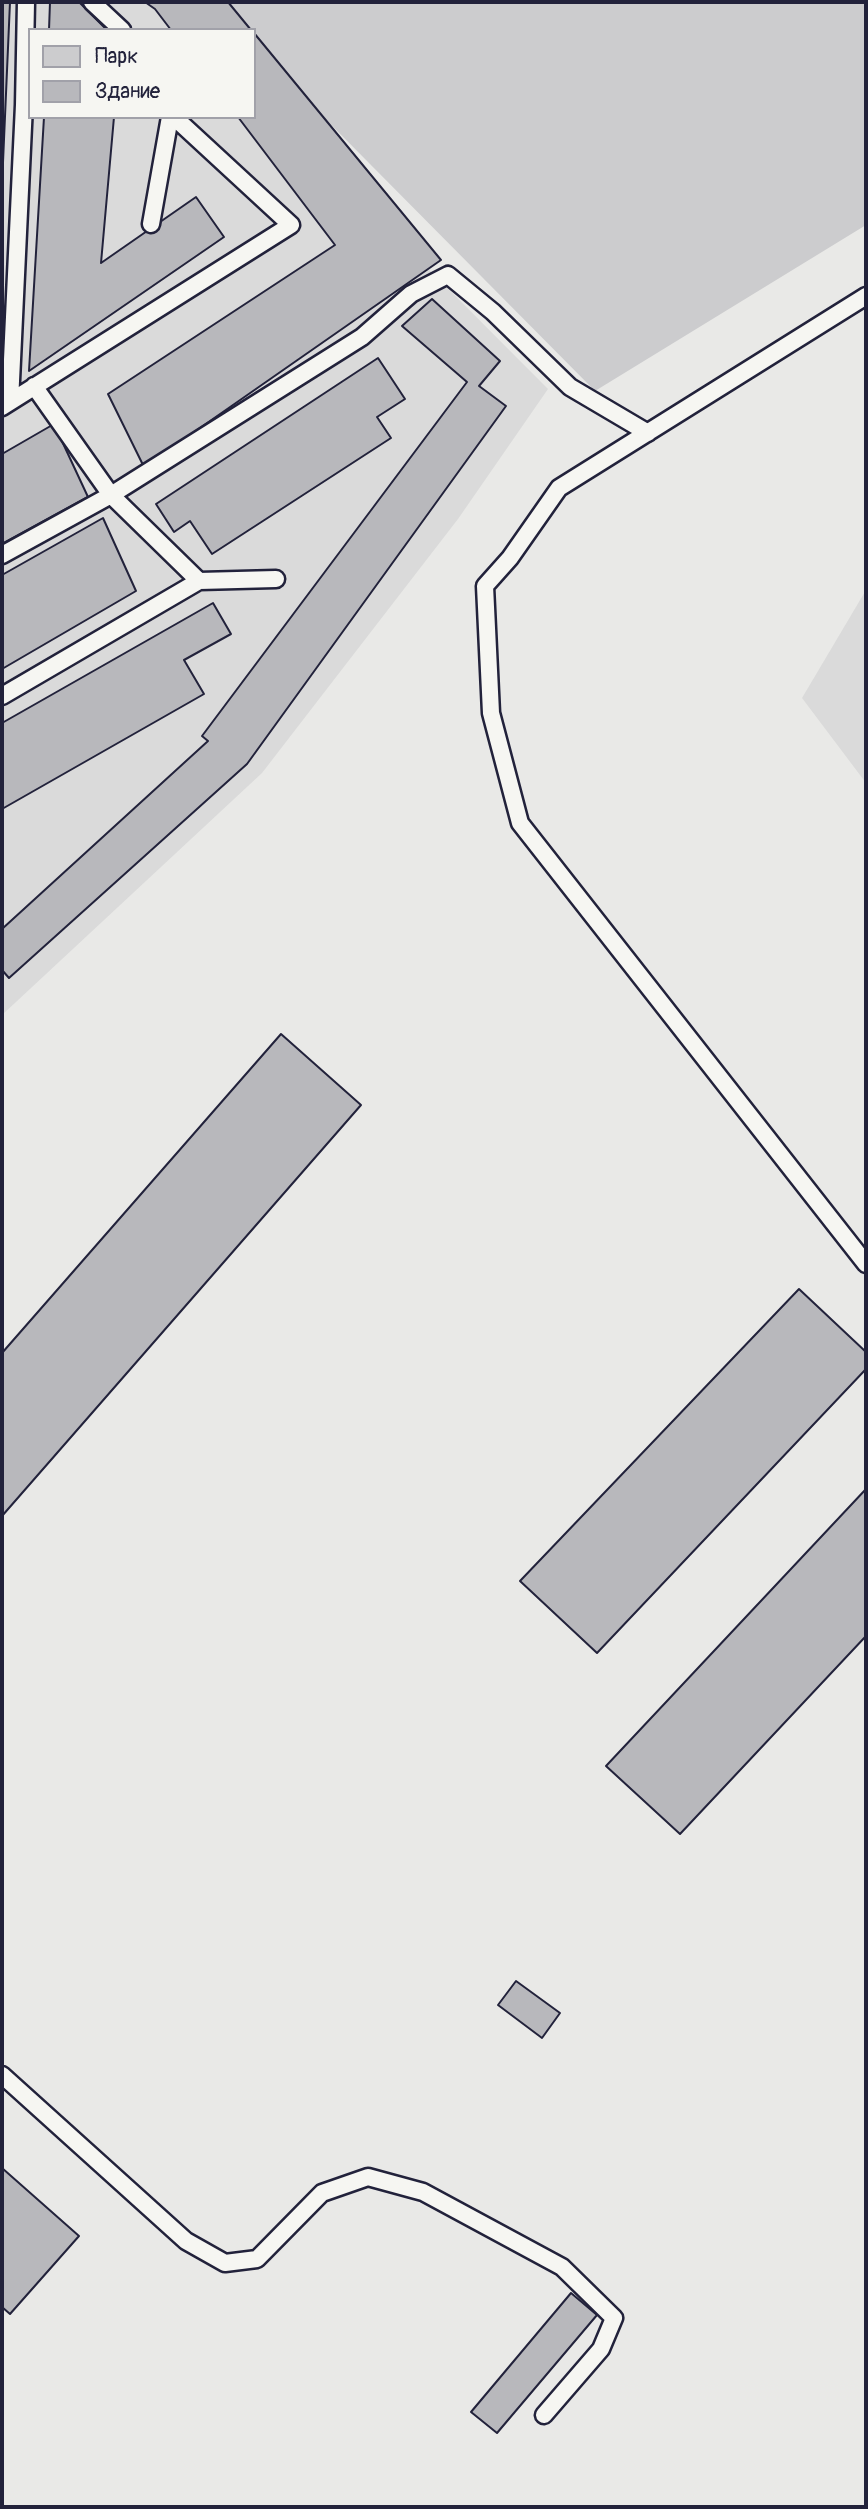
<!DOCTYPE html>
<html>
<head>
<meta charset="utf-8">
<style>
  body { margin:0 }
  #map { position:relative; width:868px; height:2509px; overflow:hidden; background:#e9e9e7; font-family:Pangolin,sans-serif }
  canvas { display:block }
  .frame { position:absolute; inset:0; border:4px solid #22223b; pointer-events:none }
  .legend { position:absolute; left:28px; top:28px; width:228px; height:91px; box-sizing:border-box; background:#f6f6f2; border:2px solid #a1a1a9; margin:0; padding:9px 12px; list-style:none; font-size:21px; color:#22223b }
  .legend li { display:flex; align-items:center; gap:14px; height:35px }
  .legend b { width:35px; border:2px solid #a1a1a9 }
</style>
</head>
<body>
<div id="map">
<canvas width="868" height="2509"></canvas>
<div class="frame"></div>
<ul class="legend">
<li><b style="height:19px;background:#ccccce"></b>Парк</li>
<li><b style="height:19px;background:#b8b8bc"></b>Здание</li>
</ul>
</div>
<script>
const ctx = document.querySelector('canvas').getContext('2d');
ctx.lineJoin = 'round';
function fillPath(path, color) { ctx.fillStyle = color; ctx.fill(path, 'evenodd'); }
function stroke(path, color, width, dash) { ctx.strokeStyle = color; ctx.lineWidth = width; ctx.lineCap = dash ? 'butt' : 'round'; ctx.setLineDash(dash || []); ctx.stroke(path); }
fillPath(new Path2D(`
  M2,2H204L222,30H30V117H254V78L280,120L548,389L458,519L262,773L2,1015Z
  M866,590V783L802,698Z`), '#dadada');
fillPath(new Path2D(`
  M209,2H866V225L595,391L254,47V30H237Z`), '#ccccce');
const building = new Path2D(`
  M2,2H10L2,185Z
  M50,2H79L107,30H49Z
  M145,2H228L251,30H171L155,9Z
  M254,33L441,260L144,467L108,394L335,245L238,117H254Z
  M44,117H114L101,263L196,197L224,237L29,371Z
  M432,299L500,361L479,386L506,406L247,764L9,978L2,970V929L208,741L202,736L467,382L402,326Z
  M378,358L405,399L377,417L391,438L212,554L190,521L174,532L156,504Z
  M54,424L88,497L2,544V454Z
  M103,518L136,591L2,669V575Z
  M213,603L231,634L184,660L204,694L2,809V723Z
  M281,1034L361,1105L2,1516V1353Z
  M799,1289L866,1352V1369L597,1653L520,1581Z
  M866,1489V1636L680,1834L606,1766Z
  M516,1981L560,2013L542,2038L498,2005Z
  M2,2168L79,2236L10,2314L2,2307Z
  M571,2293L597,2315L497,2433L471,2412Z`);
fillPath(building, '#b8b8bc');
stroke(building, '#22223b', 2);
const service = new Path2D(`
  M92,2L122,30
  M151,224L170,117
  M866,296L559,488L510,558L485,586L491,713L520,823L866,1264
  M34,386L111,495L199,581L276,579
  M10,402L24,105L26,2
  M2,407L291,225L174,117
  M2,555L111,495L362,337L411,294L448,275L493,312L570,387L648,433
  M2,696L199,581
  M2,2075L186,2241L225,2263L257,2259L322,2193L368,2177L423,2192L562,2267L614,2318L601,2349L544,2415`);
stroke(service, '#22223b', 21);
stroke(service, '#f6f6f2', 16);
</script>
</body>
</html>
